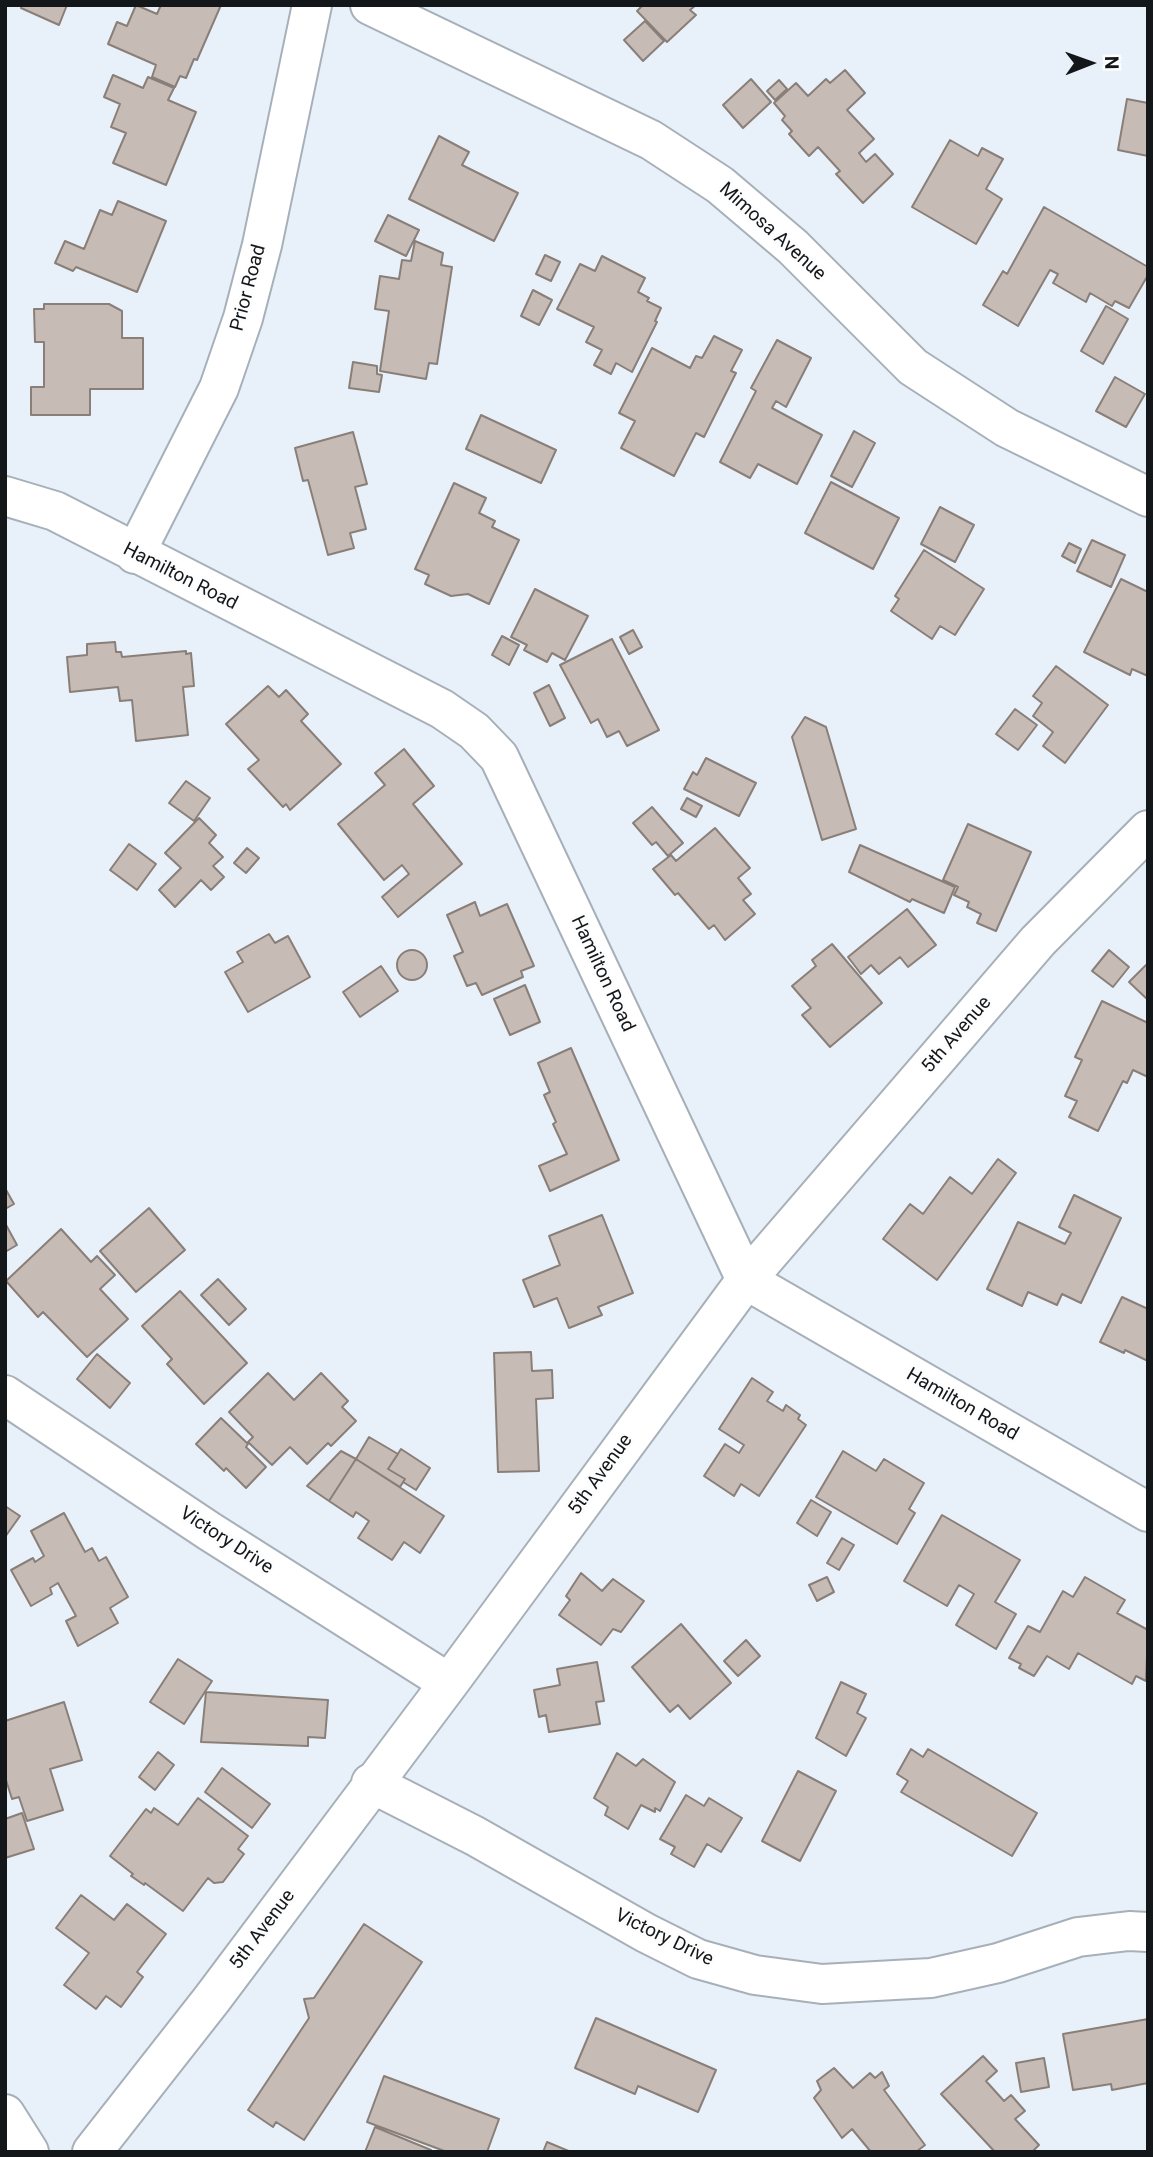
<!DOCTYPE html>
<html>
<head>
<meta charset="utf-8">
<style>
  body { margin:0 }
  #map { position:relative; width:1153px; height:2157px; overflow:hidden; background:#e8f1fa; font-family:Roboto,sans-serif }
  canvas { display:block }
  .frame { position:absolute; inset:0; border:7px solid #14171a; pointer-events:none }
  .north { position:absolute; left:1055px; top:28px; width:70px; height:70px; -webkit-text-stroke:5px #fdfdfd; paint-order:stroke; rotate:89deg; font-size:19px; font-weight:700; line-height:28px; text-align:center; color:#14171a }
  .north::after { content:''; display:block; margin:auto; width:24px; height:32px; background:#14171a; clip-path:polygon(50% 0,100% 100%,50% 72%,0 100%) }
</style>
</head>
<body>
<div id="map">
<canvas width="1153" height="2157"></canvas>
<div class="frame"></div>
<div class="north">N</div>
</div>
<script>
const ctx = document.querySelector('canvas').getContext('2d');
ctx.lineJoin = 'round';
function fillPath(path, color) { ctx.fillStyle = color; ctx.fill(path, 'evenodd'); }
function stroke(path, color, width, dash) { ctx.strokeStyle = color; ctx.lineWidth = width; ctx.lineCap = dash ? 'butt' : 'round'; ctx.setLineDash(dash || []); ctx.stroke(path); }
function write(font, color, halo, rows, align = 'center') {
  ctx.font = font + ' Roboto,sans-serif'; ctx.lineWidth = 6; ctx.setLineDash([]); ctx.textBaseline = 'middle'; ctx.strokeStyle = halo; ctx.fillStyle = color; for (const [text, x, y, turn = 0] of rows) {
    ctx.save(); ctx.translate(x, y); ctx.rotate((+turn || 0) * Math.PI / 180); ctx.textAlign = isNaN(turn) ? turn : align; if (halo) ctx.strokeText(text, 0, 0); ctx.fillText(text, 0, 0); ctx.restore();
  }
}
const building = new Path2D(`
  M22,5H67L59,25L21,8Z
  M136,5L157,14L161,5H221L197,60L194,59L186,78L180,76L175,87L152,77L156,65L108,44L117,22L127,26Z
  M643,5H696L690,10L696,15L667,42L637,11Z
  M645,21L664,41L643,61L624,40Z
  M845,70L865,93L847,110L874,139L859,153L866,162L875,154L893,174L863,203L836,174L840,171L818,147L809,156L789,134L792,131L782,120L785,116L774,103L796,83L808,96L826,79L830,83Z
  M113,75L143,88L148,77L174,88L168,100L196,112L166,185L113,163L126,133L111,127L120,104L104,97Z
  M751,79L771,102L743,128L723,105Z
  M779,80L787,89L775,100L767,91Z
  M1127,99L1148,103V156L1118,150Z
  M439,136L469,152L462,165L518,193L494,241L409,199Z
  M950,140L978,156L982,148L1003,159L986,189L1002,199L976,244L912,207Z
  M118,201L166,221L137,292L76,267L73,271L55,263L65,241L84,249L100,210L112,215Z
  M1044,207L1148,267V275L1129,308L1115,301L1112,306L1090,293L1086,302L1053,283L1058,274L1050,270L1018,326L983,305L1003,271L1007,274Z
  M388,215L419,230L406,256L375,241Z
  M415,241L443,253L441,265L452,267L437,364L429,363L426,379L380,371L389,311L375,309L380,276L399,279L402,260L411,261Z
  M545,255L560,262L551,281L536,274Z
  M602,256L645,278L638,292L649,298L647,301L661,308L655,321L657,322L632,372L616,363L611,374L594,365L602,350L586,342L594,327L557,309L580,264L595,271Z
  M533,290L552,300L539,325L521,316Z
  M44,304H109L122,311V338H143V389H90V415H31V387H44V342H35L34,309H44Z
  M1106,306L1128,319L1103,364L1081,351Z
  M714,336L742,350L731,371L736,373L704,437L696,433L674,476L621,448L635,421L619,413L652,348L690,368L696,356L702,358Z
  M777,340L811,358L786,407L776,401L772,408L822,435L797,484L758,464L750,478L720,462L756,391L751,388Z
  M353,362L377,366V374L382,375L379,392L349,388Z
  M1115,377L1145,394L1126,427L1096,411Z
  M481,415L556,450L541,483L466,449Z
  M854,431L875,443L852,487L831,476Z
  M353,432L367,484L355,487L366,529L350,533L354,548L328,555L308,480L303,481L295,448Z
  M831,482L899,518L873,569L805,533Z
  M454,483L486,498L479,513L495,521L492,527L519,540L489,604L468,594L451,596L425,584L429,575L415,569Z
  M940,507L974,525L955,562L921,544Z
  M1092,540L1125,555L1111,587L1077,571Z
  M1069,543L1081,549L1075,563L1062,556Z
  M924,550L984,589L955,635L940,626L932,639L891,611L899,599L895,596Z
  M1121,579L1148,592V676L1132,669L1130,675L1084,652Z
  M535,589L588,616L565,660L552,653L547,662L524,650L527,645L511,637Z
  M633,630L642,647L629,654L620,637Z
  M502,636L519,645L509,665L492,655Z
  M612,639L659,730L627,746L619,731L607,737L598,719L591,723L560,665Z
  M115,642L116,652H121L122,657L186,651V654L191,653L194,686L183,687L188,735L136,741L132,700L120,701L118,687L70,692L67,657L87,655V644Z
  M1056,666L1108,705L1065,763L1043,746L1053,732L1033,716L1042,703L1033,696Z
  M549,685L565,718L550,726L534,693Z
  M268,686L279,697L286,690L308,714L301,721L341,764L290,810L286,804L283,807L248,769L259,760L226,724Z
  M1015,709L1037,725L1018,750L996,734Z
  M805,717L826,727L856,829L822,840L792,737Z
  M404,749L434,786L413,804L462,864L398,917L382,897L409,874L402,865L384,880L338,824L385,785L375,773Z
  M706,758L756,783L739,816L684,789L693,772L697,775Z
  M186,781L210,798L194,821L169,803Z
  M687,798L702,806L696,817L681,809Z
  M652,807L683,843L668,856L656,842L652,845L633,823Z
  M199,818L216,835L209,843L223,857L213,866L224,877L211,890L201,880L175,907L159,890L181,868L165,853Z
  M968,824L1031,852L996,931L977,923L981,914L967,907L969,902L954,895L958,887L943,880Z
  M715,828L750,868L738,878L751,894L743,900L755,914L725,940L714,925L709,929L678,893L675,895L653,869L671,855L676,861Z
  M129,844L156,864L137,890L110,870Z
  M860,845L955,887L944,913L912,899L910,902L849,872Z
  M247,848L259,858L246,873L234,863Z
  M475,902L480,916L507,904L534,966L521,971L523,977L482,995L476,983L467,986L454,956L463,952L447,915Z
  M907,909L936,945L908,967L900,957L879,974L871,965L861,974L848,957Z
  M269,934L275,943L288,936L310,977L248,1012L225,972L243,962L237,952Z
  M832,944L882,1003L830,1047L802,1015L811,1008L792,986L816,966L812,960Z
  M397 965a15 15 0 1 1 30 0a15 15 0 1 1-30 0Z
  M1109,950L1129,967L1113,987L1092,971Z
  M1146,965L1148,967V1000L1129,982Z
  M381,966L398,991L360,1017L343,992Z
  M525,985L540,1022L510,1035L494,999Z
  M1102,1001L1148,1023V1077L1133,1070L1127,1083L1123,1081L1098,1131L1069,1117L1077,1101L1065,1096L1082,1060L1075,1057Z
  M571,1048L619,1160L550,1191L539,1166L567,1154L553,1124L556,1122L544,1095L550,1092L538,1063Z
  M998,1159L1016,1173L937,1280L883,1239L910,1204L923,1214L950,1177L972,1194Z
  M5,1188L14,1204L5,1209Z
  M1074,1195L1121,1218L1081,1303L1062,1294L1057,1305L1028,1292L1022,1306L987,1289L1018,1222L1065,1244L1071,1233L1059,1227Z
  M149,1208L185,1250L136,1292L100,1251Z
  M602,1215L633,1293L598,1307L602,1315L569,1328L557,1298L534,1307L523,1280L560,1265L549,1236Z
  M5,1223L17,1245L5,1252Z
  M61,1229L91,1262L97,1256L115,1275L100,1289L128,1319L87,1357L43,1312L38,1317L6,1281Z
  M218,1279L246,1309L229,1325L201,1295Z
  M180,1291L247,1363L204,1404L167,1364L172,1359L142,1326Z
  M1122,1297L1148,1309V1361L1125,1350L1124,1353L1100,1342Z
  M531,1352L532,1371L552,1370L553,1398L536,1399L539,1471L498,1472L494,1353Z
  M97,1354L130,1383L110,1408L77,1379Z
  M268,1373L294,1400L321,1373L348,1401L342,1407L356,1421L331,1446L328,1443L307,1464L290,1447L272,1465L248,1442L253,1437L229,1412Z
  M752,1378L773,1392L767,1401L783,1411L786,1405L800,1415L798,1419L806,1425L759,1496L741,1484L734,1496L704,1476L725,1444L739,1453L744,1445L719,1429Z
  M221,1418L248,1444L246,1447L266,1467L246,1488L226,1468L224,1471L196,1444Z
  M369,1437L398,1454L388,1469L405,1479L400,1487L356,1459Z
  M401,1449L430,1468L416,1490L403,1482L405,1479L388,1469Z
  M341,1451L356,1459L329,1501L307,1486Z
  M843,1451L876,1471L884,1459L924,1483L909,1509L915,1513L897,1544L816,1497Z
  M356,1459L444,1516L420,1553L404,1542L392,1560L358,1538L369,1521L356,1512L353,1517L329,1501Z
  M811,1500L831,1512L817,1536L797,1523Z
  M5,1506L20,1516L5,1537Z
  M64,1513L85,1552L92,1548L99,1561L106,1557L128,1597L110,1608L118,1623L78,1646L66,1621L76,1616L58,1583L50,1588L52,1594L31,1606L11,1570L33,1558L35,1562L44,1556L31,1531Z
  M942,1515L1020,1560L995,1602L1016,1614L996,1649L956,1625L974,1594L959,1585L947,1606L904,1581Z
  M842,1538L854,1545L839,1570L827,1563Z
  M581,1573L602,1591L613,1579L644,1601L621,1632L613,1629L601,1645L559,1615L570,1600L566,1596Z
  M827,1577L834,1592L817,1601L809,1585Z
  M1085,1577L1125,1600L1117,1613L1148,1630L1146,1681L1136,1676L1132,1684L1078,1653L1069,1669L1047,1656L1034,1676L1019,1668L1021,1664L1009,1658L1028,1626L1040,1632L1063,1591L1073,1597Z
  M681,1624L731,1683L690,1719L678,1705L670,1712L632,1667Z
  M746,1640L760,1656L738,1676L724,1661Z
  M178,1659L212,1681L184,1724L150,1702Z
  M597,1662L604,1701L596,1702L600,1724L549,1732L546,1715L539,1717L534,1690L560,1685L557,1669Z
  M841,1682L866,1694L857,1713L866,1718L846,1756L816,1738Z
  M206,1692L328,1700L325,1738L308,1737V1746L201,1742Z
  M64,1702L82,1760L50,1769L63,1810L27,1821L19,1797L12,1799L5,1777V1721Z
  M911,1749L923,1757L928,1749L1037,1813L1012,1856L901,1792L908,1781L897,1774Z
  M158,1752L174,1765L155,1790L139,1777Z
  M617,1753L636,1766L643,1759L675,1782L660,1811L655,1808V1812L641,1805L628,1829L605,1815L608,1807L594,1798Z
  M222,1768L270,1804L252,1828L205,1792Z
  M798,1771L836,1791L800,1861L762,1841Z
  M686,1795L704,1806L709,1798L742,1818L721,1852L707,1844L694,1867L671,1854L675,1847L660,1839Z
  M198,1798L248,1836L238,1849L244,1854L223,1882L214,1883L208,1878L183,1911L145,1883L144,1885L131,1876L133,1874L110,1856L146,1809L151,1813L154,1808L178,1825Z
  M22,1813L34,1849L5,1858V1819Z
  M81,1895L114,1920L127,1904L166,1934L137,1972L143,1977L121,2007L106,1996L96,2009L64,1985L89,1953L56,1928Z
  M364,1924L422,1962L304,2140L276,2122L273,2127L248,2110L309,2018L304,1999L314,1998Z
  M596,2018L716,2070L698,2112L638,2086L635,2094L575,2068Z
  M1148,2019V2083L1112,2090L1111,2084L1073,2090L1063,2034Z
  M983,2056L997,2071L986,2081L1004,2101L1011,2095L1025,2111L1015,2119L1039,2145L1032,2152H995L941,2094Z
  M1044,2058L1049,2087L1021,2092L1016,2063Z
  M834,2068L853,2088L870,2073L875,2078L882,2072L889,2086L884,2090L925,2145L916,2152H871L852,2129L842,2138L814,2098L821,2090L817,2081Z
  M384,2076L499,2119L487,2152H447L367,2122Z
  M375,2127L431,2150L430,2152H365Z
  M547,2142L571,2152H543Z`);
fillPath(building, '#c7bcb5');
stroke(building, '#897f78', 2);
const minor = new Path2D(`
  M370,5L651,140L720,185L793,247L913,367L1007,428L1148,497
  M5,496L55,511L442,709L474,731L499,757L746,1280L1148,1512
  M135,554L219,388L243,318L262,245L312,5
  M5,1395L209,1531L449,1683
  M371,1783L475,1836L646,1933L698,1959L755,1975L822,1984L931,1978L998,1963L1078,1937L1129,1931L1148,1932
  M5,2114L29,2152
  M92,2152L212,1999L449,1683L746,1280L1038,941L1148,830`);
stroke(minor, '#a7b0b8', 42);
stroke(minor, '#fff', 38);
write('19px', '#14171a', '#fdfdfd', [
  ["Mimosa Avenue",772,232,42],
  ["Prior Road",249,288,-75],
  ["Hamilton Road",180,577,27],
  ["Hamilton Road",602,974,65],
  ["5th Avenue",957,1035,-49],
  ["Hamilton Road",962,1405,30],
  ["5th Avenue",601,1475,-54],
  ["Victory Drive",226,1541,33],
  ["5th Avenue",263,1930,-53],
  ["Victory Drive",664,1938,26]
]);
</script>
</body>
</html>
